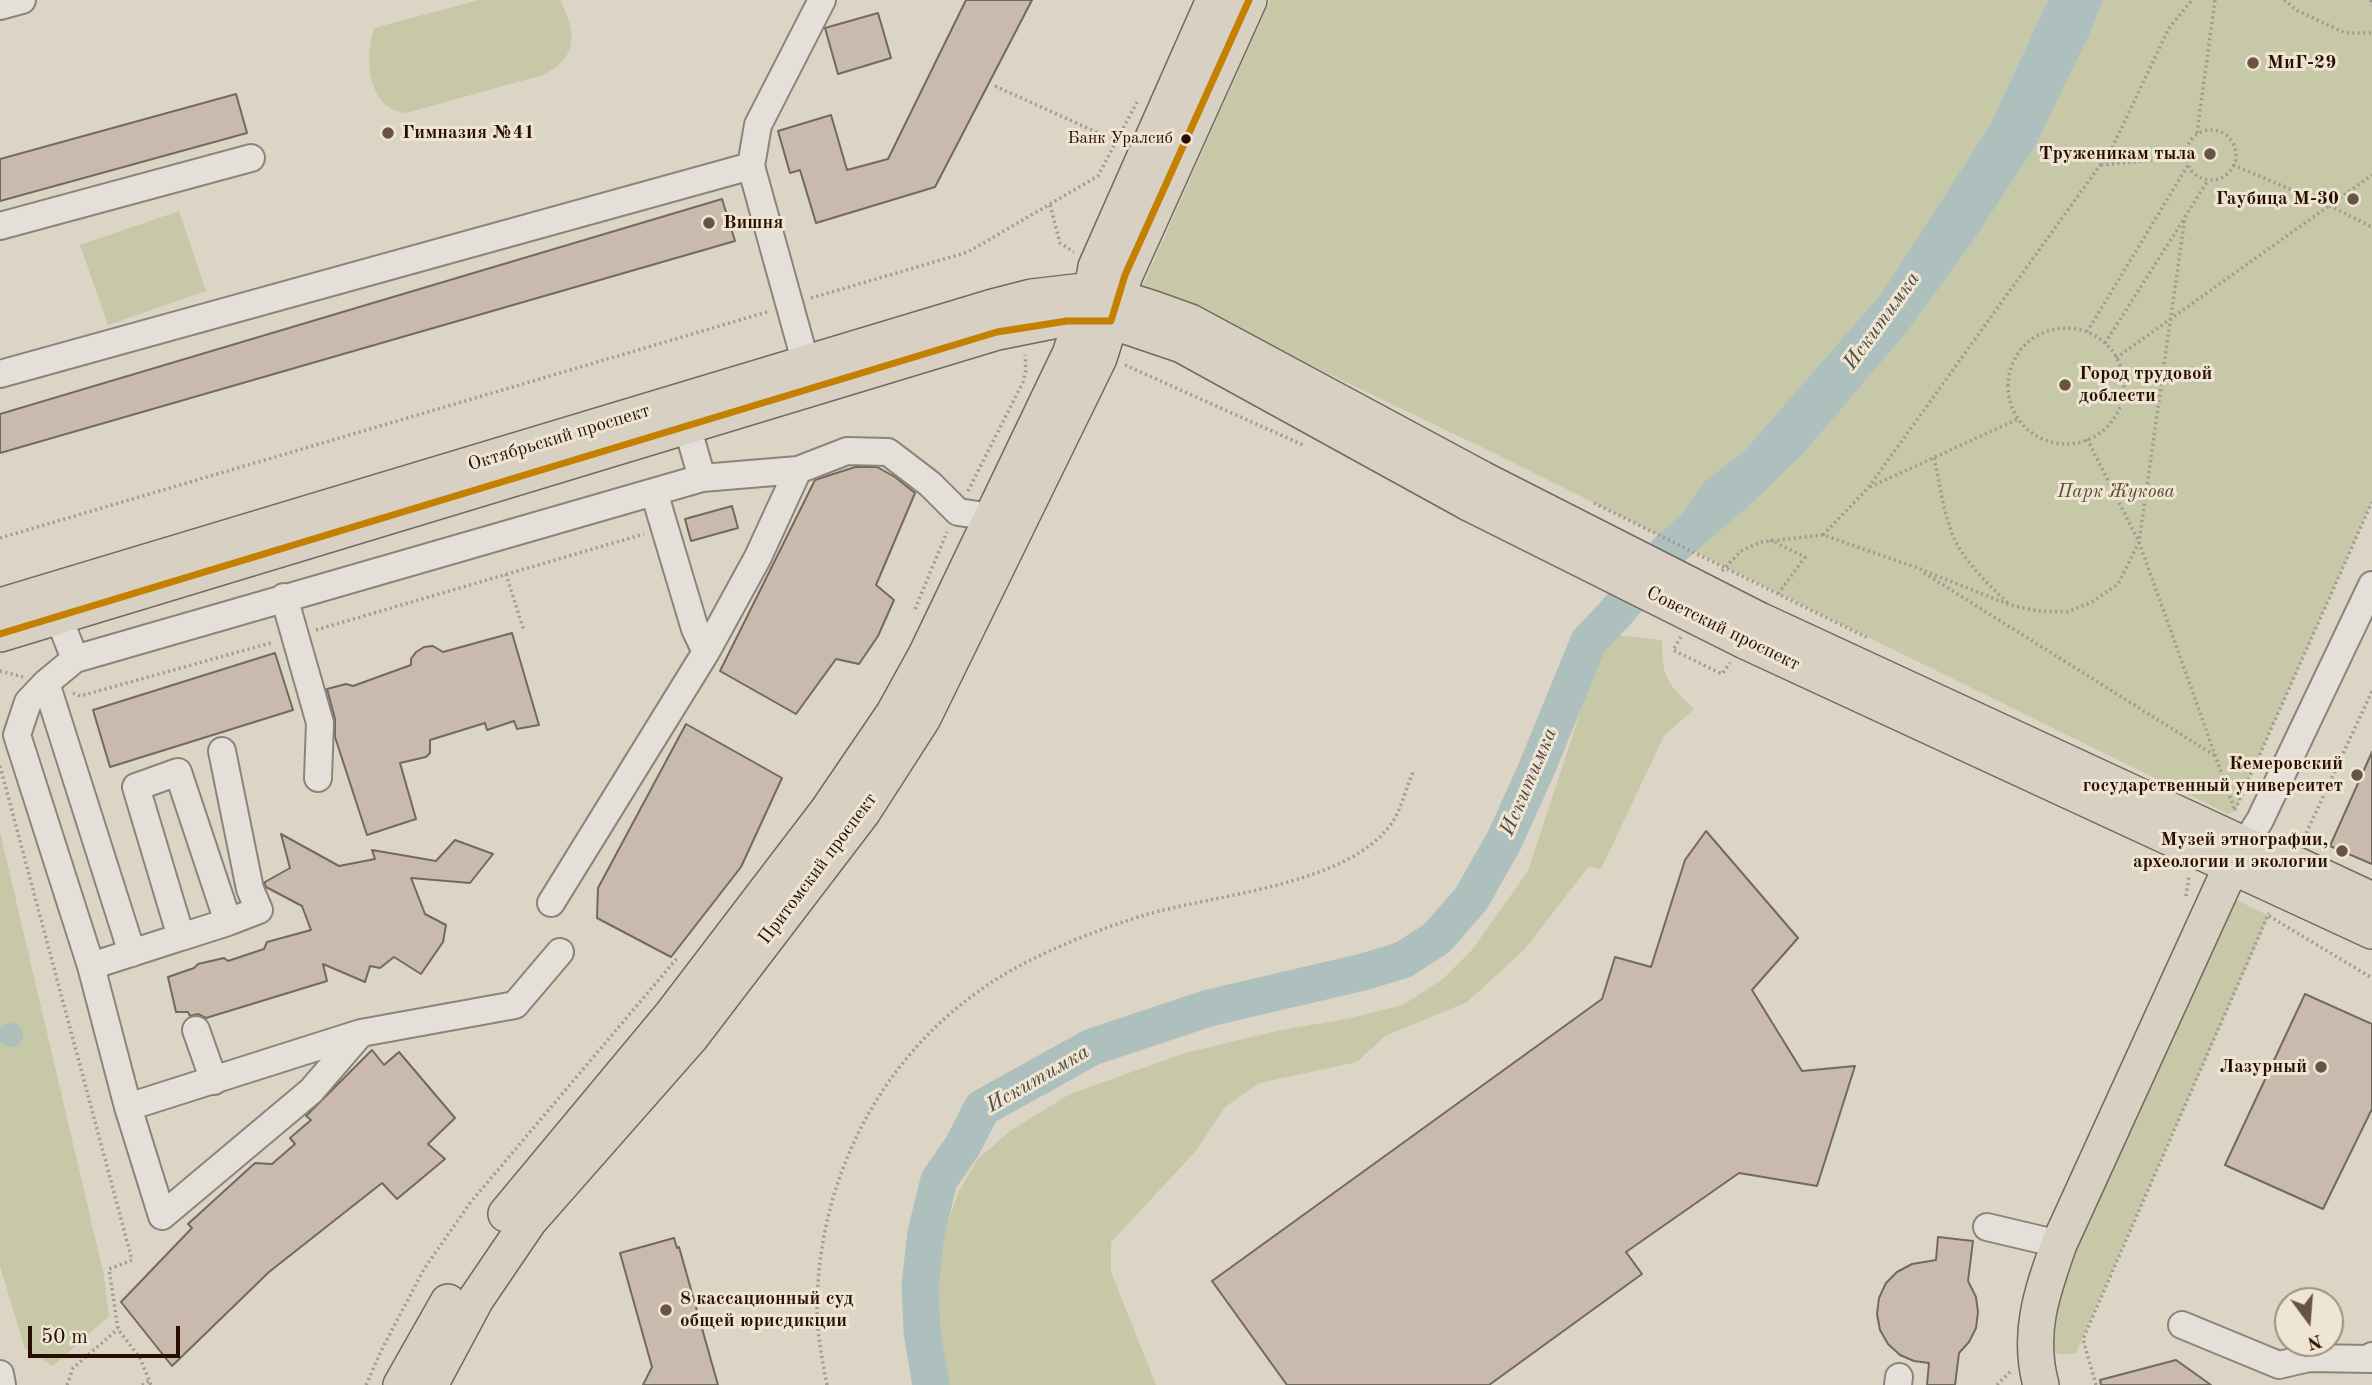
<!DOCTYPE html>
<html>
<head>
<meta charset="utf-8">
<style>
  body { margin:0 }
  #map { position:relative; width:2372px; height:1385px; overflow:hidden; background:#dcd4c5; font-family:"Old Standard TT",serif }
  canvas { display:block }
  .north { position:absolute; left:2274px; top:1287px; width:70px; height:70px; box-sizing:border-box; background:#eee5d3; border:2px solid #9f8f7f; border-radius:50%; rotate:164deg; font-size:19px; font-weight:700; line-height:28px; text-align:center; color:#290e00 }
  .north::after { content:''; display:block; margin:auto; width:24px; height:32px; background:#685345; clip-path:polygon(50% 0,100% 100%,50% 72%,0 100%) }
  .scale { position:absolute; left:28px; top:1326px; width:152px; height:32px; box-sizing:border-box; border:4px solid #290e00; border-top:0; padding-left:9px; font-size:21px; line-height:24px; white-space:nowrap; color:#290e00; -webkit-text-stroke:5px #eee5d3; paint-order:stroke }
</style>
</head>
<body>
<div id="map">
<canvas width="2372" height="1385"></canvas>
<div class="north">N</div>
<div class="scale">50 m</div>
</div>
<script>
const ctx = document.querySelector('canvas').getContext('2d');
ctx.lineJoin = 'round';
function fillPath(path, color) { ctx.fillStyle = color; ctx.fill(path, 'evenodd'); }
function stroke(path, color, width, dash) { ctx.strokeStyle = color; ctx.lineWidth = width; ctx.lineCap = dash ? 'butt' : 'round'; ctx.setLineDash(dash || []); ctx.stroke(path); }
function write(font, color, halo, rows, align = 'center') {
  ctx.font = font + ' "Old Standard TT",serif'; ctx.lineWidth = 6; ctx.setLineDash([]); ctx.textBaseline = 'middle'; ctx.strokeStyle = halo; ctx.fillStyle = color; for (const [text, x, y, turn = 0] of rows) {
    ctx.save(); ctx.translate(x, y); ctx.rotate((+turn || 0) * Math.PI / 180); ctx.textAlign = isNaN(turn) ? turn : align; if (halo) ctx.strokeText(text, 0, 0); ctx.fillText(text, 0, 0); ctx.restore();
  }
}
fillPath(new Path2D(`
  M479,0H560C577,34 579,56 543,75L406,113C402,112 394,111 390,108C366,92 366,51 374,28Z
  M1270,0H2048L1990,125L1881,294L1745,450L1704,482L1665,538L1498,455L1143,285Z
  M2103,0H2372V502L2235,811L2228,814L1693,551L1747,508L1803,454L1906,333L1971,244L2035,147L2089,35Z
  M179,211L206,291L108,325L80,245Z
  M1606,634L1662,640C1661,677 1668,684 1694,709L1664,736L1601,869L1589,866L1524,950L1467,1002L1385,1036L1357,1062L1259,1083L1225,1107L1195,1152L1111,1242V1272L1156,1385H939L933,1364L931,1310L944,1233L959,1191L978,1159L1010,1131L1070,1094L1185,1053L1281,1030L1347,1019L1403,1005L1443,979L1472,950L1528,871Z
  M0,832L104,1276L109,1316L53,1366L25,1349L0,1266Z
  M2229,896L2269,916L2076,1353C2049,1359 2047,1346 2042,1324Z`), '#c6c8a8');
fillPath(new Path2D(`
  M2048,0H2103L2089,35L2035,147L1971,244L1906,333L1803,454L1747,508L1693,551L1665,538L1704,482L1745,450L1881,294L1990,125Z
  M-1 1035a12 12 0 1 1 24 0a12 12 0 1 1-24 0Z`), '#adc0bd');
stroke(new Path2D(`
  M931,1385L922,1332L920,1285L926,1233L939,1180L962,1147L982,1108L1092,1047L1209,1008L1363,972L1403,960L1437,938L1471,899L1504,841L1536,770L1589,641L1614,615L1668,551L1715,510`), '#adc0bd', 37);
const building = new Path2D(`
  M966,0H1032L935,187L816,223L800,170L790,173L778,131L831,115L847,170L888,159Z
  M878,13L891,58L838,74L825,28Z
  M236,94L247,133L0,201V159Z
  M722,199L735,241L0,453V414Z
  M855,467H877L895,477L915,493L876,585L894,600L878,636L859,664L836,659L796,714L720,671L815,480Z
  M732,506L738,528L691,541L685,519Z
  M512,633L539,725L517,729L514,721L487,730L485,723L430,740V753L426,757L400,763L416,819L367,835L335,737V719L327,689L346,684L353,686L411,665V659L416,652L424,647L433,646L443,652Z
  M275,653L293,710L110,767L93,710Z
  M686,724L782,778L741,867L671,957L597,918L598,888Z
  M2372,752V864L2330,846Z
  M1706,831L1798,938L1752,990L1802,1071L1855,1066L1817,1186L1739,1173L1626,1252L1642,1274L1489,1385H1287L1212,1281L1602,999L1615,957L1651,967L1685,860Z
  M281,834L339,866L375,859L372,850L436,861L455,840L493,854L470,883L411,878L425,914L446,925L443,942L421,974L394,957L380,968L370,966L365,982L323,964L327,981L206,1018L198,1014L190,1016L188,1012H176L168,977L194,968L198,964L224,958L228,961L264,949L267,942L311,930L302,906L266,887L265,884V882L290,868Z
  M2305,994L2372,1024V1109L2323,1209L2225,1165Z
  M372,1050L384,1065L399,1052L455,1118L428,1144L445,1159L397,1199L382,1183L269,1272L172,1366L121,1302L192,1228L188,1224L255,1163L272,1164L295,1144L290,1138L311,1120L306,1116Z
  M1938,1237L1973,1241L1968,1281L1976,1297L1978,1312L1976,1328L1969,1342L1959,1353L1955,1385H1927L1929,1363L1914,1361L1900,1355L1888,1344L1880,1330L1877,1314L1879,1298L1886,1283L1897,1272L1912,1264L1936,1260Z
  M674,1238L677,1248L679,1247L718,1385H643L652,1367L620,1253Z
  M2176,1360L2211,1385H2101L2100,1380Z`);
fillPath(building, '#cabaad');
stroke(building, '#726960', 2);
const minor = new Path2D(`
  M0,6L22,0
  M0,226L251,158
  M806,364L751,166L758,125L822,0
  M0,374L751,166
  M687,426L702,478
  M654,492L695,629L706,652
  M284,597L320,723L318,778
  M54,598L58,616L75,659L46,683L28,702L17,735L91,966L128,1107L361,1033
  M75,659L702,478L798,470
  M46,683L132,953
  M222,751L250,889L259,910L228,922
  M2235,860L2260,820L2372,585
  M551,903L706,652L758,557L798,470L847,451L888,452L930,484L958,512L992,517
  M91,966L181,937L136,787L178,772L228,922L181,937
  M196,1030L214,1081
  M128,1107L162,1216L311,1091L361,1033L515,1005L560,952
  M1987,1227L2059,1244
  M2182,1325L2279,1365L2309,1358L2370,1359L2372,1356
  M0,1374L2,1385
  M1898,1385L1899,1377`);
const major = new Path2D(`
  M0,606L993,307L1032,297L1092,290L1151,308L1190,322L1482,479
  M1759,620L2245,845L2295,864L2372,900
  M0,634L997,332L1062,319L1082,318L1111,321L1182,345L1469,503
  M1745,641L2372,931
  M506,1214L670,1017L828,810L894,713L926,655L1070,354L1092,290L1096,267L1214,0
  M401,1385L448,1302
  M430,1385L476,1299L529,1221L691,1037L862,813L923,718L1099,358L1125,275L1249,0
  M2041,1385C2027,1333 2042,1292 2059,1244L2232,865`);
stroke(minor, '#8c847a', 30);
stroke(major, '#726960', 38);
stroke(new Path2D(`
  M2284,0L2298,11L2345,33H2372
  M2371,0L2372,6
  M995,86L1116,141
  M2186 155a25 25 0 1 1 50 0a25 25 0 1 1-50 0Z
  M2197,133L2215,0
  M2101,165L2186,157
  M2233,165L2330,206L2372,227
  M1050,205L1060,243L1074,252
  M811,298L968,252L1098,176L1137,102
  M2008 386a58 58 0 1 1 116 0a58 58 0 1 1-116 0Z
  M2087,332L2188,165
  M2105,343L2184,219
  M2116,358L2372,175
  M1125,365L1303,445
  M2087,439L2139,542L2234,808
  M1934,458C1941,488 1944,524 1961,551C1974,571 1991,587 2008,603
  M1870,487L2018,419
  M968,491L1023,382L1026,370L1025,355
  M1823,535L1868,488L2111,150L2169,28L2192,0
  M0,538L767,312
  M1770,540L1805,557L1778,594L1868,638
  M1722,571L1741,551L1761,542L1823,535L1915,567L2010,605L2038,611L2067,612L2092,602L2118,584L2139,542L2185,217L2208,180
  M1924,573L2214,755
  M506,574L524,631
  M915,609L947,532
  M316,630L644,534
  M1681,637L1673,650L1722,674L1730,663
  M0,671L23,677
  M73,693L80,696L274,642
  M0,766L132,1260L109,1269L118,1329L140,1358L151,1385
  M2235,810L2372,502
  M2304,838L2372,691
  M2186,896L2189,876
  M2269,916L2372,978
  M67,1385L73,1368L118,1329
  M142,1385L149,1381
  M366,1385L381,1351L424,1269L470,1203L678,957
  M827,1385C822,1359 817,1333 817,1306C819,1174 883,1052 995,980C1036,954 1098,929 1145,915C1214,894 1351,886 1393,821C1402,807 1406,788 1413,772
  M1997,1385L2010,1372
  M2096,1385L2083,1339L2269,913`), '#a09992', 3.5, [2, 3.5]);
stroke(minor, '#e4e0d9', 26);
stroke(major, '#d8d1c3', 35);
const majorBridge = new Path2D(`
  M1482,479L1759,620
  M1469,503L1745,641`);
stroke(majorBridge, '#726960', 38, []);
stroke(new Path2D(`
  M1594,503L1778,594`), '#a09992', 3.5, [2, 3.5]);
stroke(majorBridge, '#d8d1c3', 35);
stroke(new Path2D(`
  M0,634L997,332L1067,321H1111L1125,275L1249,0`), '#c48000', 7);
for (const [x, y, r, color] of [
  [2253,63,7,"#685345"],
  [388,133,7,"#685345"],
  [1186,139,6,"#290e00"],
  [2210,154,7,"#685345"],
  [2353,199,7,"#685345"],
  [709,223,7,"#685345"],
  [2065,385,7,"#685345"],
  [2357,775,7,"#685345"],
  [2342,851,7,"#685345"],
  [2321,1067,7,"#685345"],
  [666,1310,7,"#685345"]
]) { const dot = new Path2D(); dot.arc(x, y, r, 0, 2 * Math.PI); ctx.fillStyle = color; ctx.fill(dot); stroke(dot, '#eee5d3', 2.5); }
write('17px', '#290e00', '#eee5d3', [
  ["Банк Уралсиб",1173,139]
], 'right');
write('bold 19px', '#290e00', '#eee5d3', [
  ["МиГ-29",2267,63],
  ["Гимназия №41",402,133],
  ["Труженикам тыла",2196,154,"right"],
  ["Гаубица М-30",2339,199,"right"],
  ["Вишня",723,223],
  ["Город трудовой",2079,374],
  ["доблести",2079,396],
  ["Кемеровский",2343,764,"right"],
  ["государственный университет",2343,786,"right"],
  ["Музей этнографии,",2328,840,"right"],
  ["археологии и экологии",2328,862,"right"],
  ["Лазурный",2307,1067,"right"],
  ["8 кассационный суд",680,1299],
  ["общей юрисдикции",680,1321]
], 'left');
write('19px', '#290e00', '#eee5d3', [
  ["Октябрьский проспект",559,438,-17],
  ["Советский проспект",1723,629,26],
  ["Притомский проспект",818,869,-53]
]);
write('italic 19px', '#5a4c33', '#eee5d3', [
  ["Парк Жукова",2116,492]
]);
write('italic 21px', '#504941', '#eee5d3', [
  ["Искитимка",1882,321,-54],
  ["Искитимка",1529,782,-67],
  ["Искитимка",1038,1079,-30]
]);
</script>
</body>
</html>
